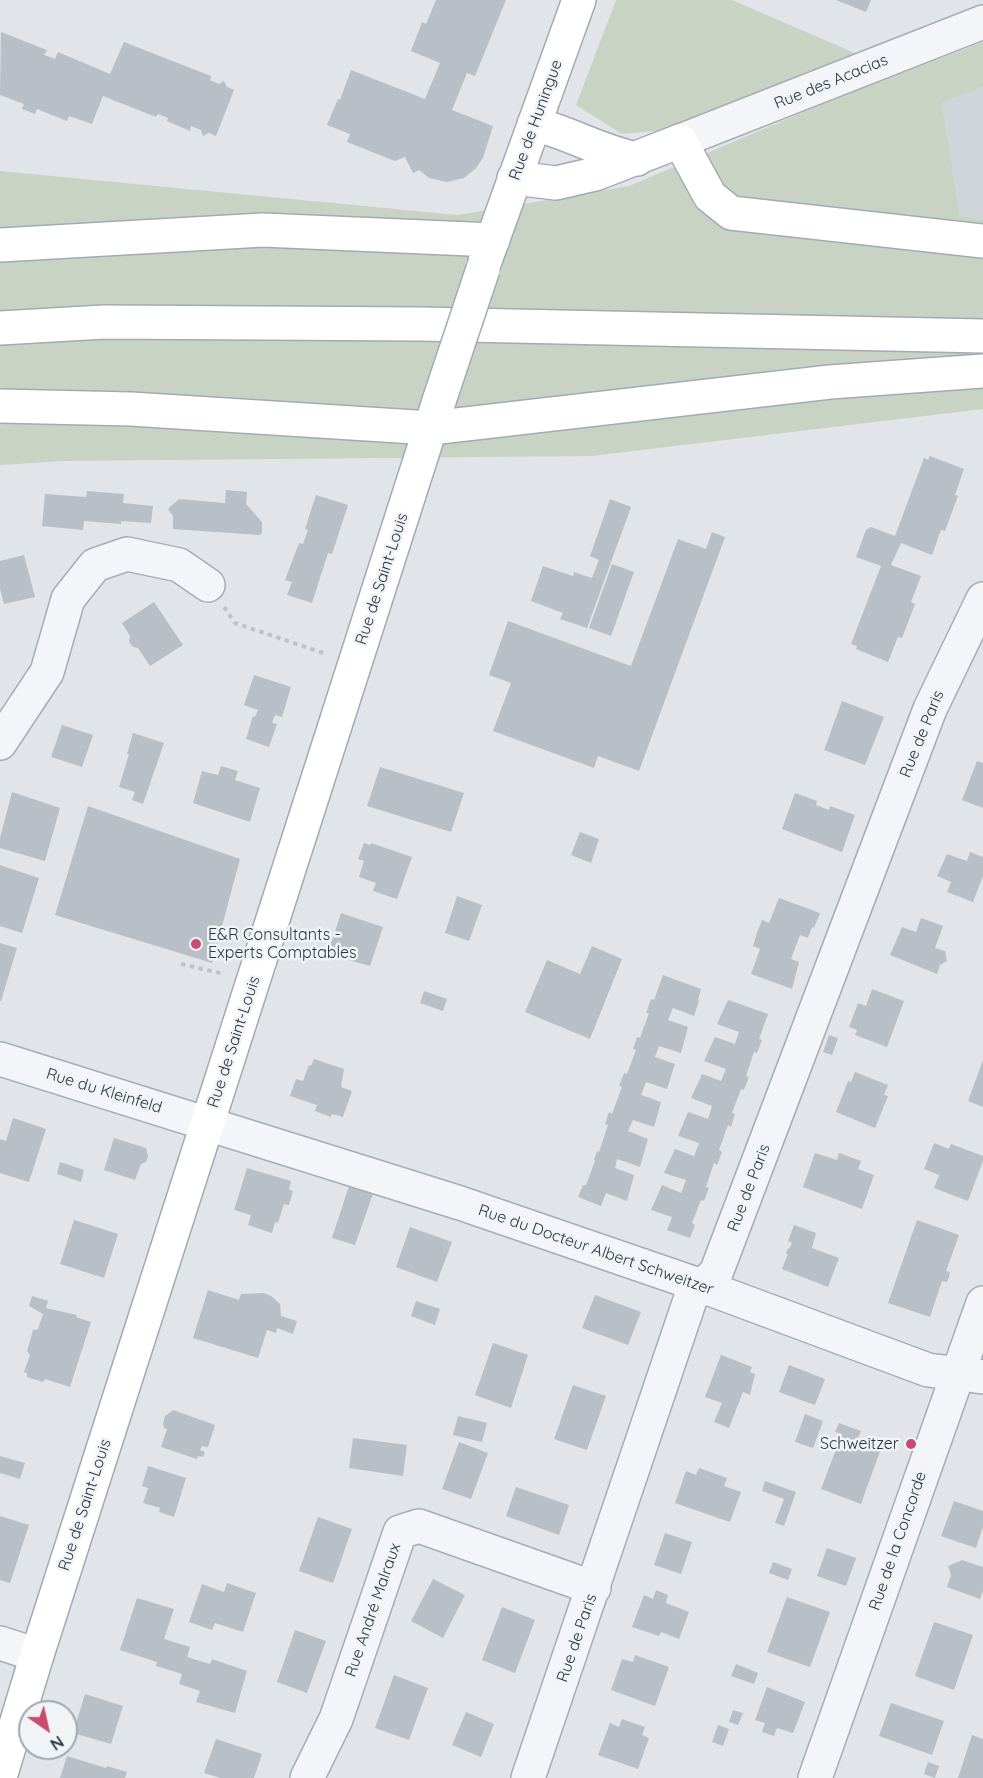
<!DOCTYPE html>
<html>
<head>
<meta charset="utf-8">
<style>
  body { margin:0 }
  #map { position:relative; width:983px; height:1778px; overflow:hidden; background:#e1e5e9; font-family:Quicksand,sans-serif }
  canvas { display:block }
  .north { position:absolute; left:18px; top:1700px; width:60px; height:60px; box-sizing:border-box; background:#f1f4f7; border:2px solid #a1a8ae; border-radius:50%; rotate:146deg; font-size:16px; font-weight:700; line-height:24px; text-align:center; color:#2a3540 }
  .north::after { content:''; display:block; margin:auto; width:21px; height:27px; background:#c84c6d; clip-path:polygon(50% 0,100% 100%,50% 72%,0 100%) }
</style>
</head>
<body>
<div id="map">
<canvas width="983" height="1778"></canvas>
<div class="north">N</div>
</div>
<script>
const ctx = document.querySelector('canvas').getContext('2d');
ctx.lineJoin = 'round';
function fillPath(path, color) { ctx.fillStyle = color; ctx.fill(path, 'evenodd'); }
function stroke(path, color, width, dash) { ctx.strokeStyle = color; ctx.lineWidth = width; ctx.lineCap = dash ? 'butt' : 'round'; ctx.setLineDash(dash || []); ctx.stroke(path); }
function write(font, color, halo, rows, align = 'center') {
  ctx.font = font + ' Quicksand,sans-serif'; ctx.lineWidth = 5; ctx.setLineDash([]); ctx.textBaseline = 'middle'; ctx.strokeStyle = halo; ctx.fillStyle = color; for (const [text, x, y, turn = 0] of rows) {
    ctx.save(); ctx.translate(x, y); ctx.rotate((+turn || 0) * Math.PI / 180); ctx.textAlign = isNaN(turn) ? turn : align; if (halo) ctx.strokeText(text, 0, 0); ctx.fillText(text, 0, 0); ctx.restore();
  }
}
fillPath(new Path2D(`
  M983,87V219L960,216L942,103Z`), '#cfd5db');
fillPath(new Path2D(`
  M616,0H732L857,54L667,130L622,134L576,105Z
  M983,42V87L942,103L960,216L983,219V409L592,456L64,461L0,465V171L458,215L629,186L844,95Z`), '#c9d3c3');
fillPath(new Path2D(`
  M436,0H506L475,76L467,73L452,110L493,126L483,158L476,168L464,178L447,182L429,178L419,170L413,173L405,157L395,161L347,142L350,134L327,125L338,99L340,100L351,70L425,99L440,63L411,51L422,22L426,24Z
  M836,0H871L866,12Z
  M1,32L47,50L44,55L55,59L58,52L110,74L124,42L211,76L210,80L219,84L224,81L227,87L234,90L216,136L209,133L203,136L201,130L191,126L190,131L167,121L168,118L158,114L156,117L103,96L92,124L69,116L67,121L37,109L35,114L22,109L24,104L0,95Z
  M930,456L964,469L955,495L958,496L945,531L941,530L932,555L901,543L891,565L921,576L911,602L915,604L902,638L898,637L888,662L856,649L857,646L851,644L881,566L856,557L866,530L871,527L895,536L924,458L928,460Z
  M226,490L247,492L246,504L262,522V533L259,535L173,529V516L168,509L179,499L225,503Z
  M87,491L124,494L123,503L153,506L151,523L121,521V524L84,521L83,530L42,526L45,494L86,497Z
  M316,495L348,505L332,554L328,553L312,603L287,595L292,582L285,580L299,543L303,544L308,530L305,529Z
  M610,499L631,507L587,628L560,619L563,613L531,601L543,566L573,576L574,572L592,578L599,560L590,556Z
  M712,532L725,537L639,771L598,756L594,768L493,731L511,683L489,675L508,621L631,666L678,539L706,549Z
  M24,555L35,597L4,604L0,589V561Z
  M612,564L634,572L611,636L589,628Z
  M154,602L183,645L150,666L138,648L133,647L129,642L130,636L122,623Z
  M254,675L291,687L282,717L275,715L272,723L277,724L269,747L246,739L253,716L255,717L258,710L244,705Z
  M842,701L884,717L865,765L824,750Z
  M62,725L93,735L82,767L51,757Z
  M133,733L164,743L143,804L132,800L135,792L119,787L129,754H127Z
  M977,761L983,763V808L962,800Z
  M221,766L238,771L235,780L260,788L250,822L193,803L202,771L218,775Z
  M380,767L464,793L451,832L367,806Z
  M12,792L60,808L45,861L0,848V838Z
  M795,793L817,801L816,805L829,810L830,806L855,815L842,852L782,829Z
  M88,806L240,859L212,963L55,915Z
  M580,832L599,839L591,863L571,855Z
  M364,843L370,845L371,843L412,857L397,899L373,891L376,883L359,877L364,861L358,859Z
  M970,852L983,857V876L973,902L947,892L951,882L937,876L947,854L967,861Z
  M0,865L39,878L22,933L0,926Z
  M457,896L482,905L469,941L445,933Z
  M779,898L820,913L814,928L812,927L808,938L800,935L791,959L799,962L792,989L751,974L760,949L753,946L757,933L762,920L769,923Z
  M341,913L383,927L370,966L326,954L325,949L327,945L331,944Z
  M921,918L943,926L935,948L945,951L947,961L940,965L937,974L890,955L902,927L916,932Z
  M0,943L17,948L1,1001H0Z
  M592,946L622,959L590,1039L525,1012L547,960L580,974Z
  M663,975L701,989L698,1000L699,1001L694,1016L673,1008L668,1020L688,1027L681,1053L659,1046L655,1057L675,1064L667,1089L646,1082L641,1095L661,1102L654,1127L633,1120L628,1131L648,1139L640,1167L617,1159L615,1168L634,1175L627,1201L606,1193L601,1206L578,1197L583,1185H586L595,1161L594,1160L597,1151L599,1152L608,1125L605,1124L609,1112L612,1114L622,1087L619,1086L624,1073L627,1074L636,1050L633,1049L637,1037L640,1038L649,1013H646L651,999L654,1000Z
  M872,989L904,1001L887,1047L855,1035L857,1030L849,1027L858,1003L866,1006Z
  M424,991L447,999L443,1011L420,1003Z
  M728,1000L768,1014L759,1039L762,1040L757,1053L754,1052L746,1076L749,1077L744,1090L741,1089L732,1113L735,1114L731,1127L728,1125L719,1150L722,1152L717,1165L714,1163L706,1187L709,1188L704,1201L701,1200L692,1223L695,1225L690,1238L667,1230L672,1217L651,1210L662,1185L681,1193L686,1180L664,1173L675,1149L694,1156L699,1143L678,1136L688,1112L708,1119L712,1106L691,1098L702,1074L721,1081L726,1069L704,1061L715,1037L735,1044L739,1032L717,1024Z
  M829,1035L838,1038L832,1055L823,1052Z
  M314,1059L344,1069L341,1087L352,1091L343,1117L332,1114L331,1117L315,1111L317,1105L290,1096L296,1079L303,1081L309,1065L311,1066Z
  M983,1060V1107L968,1101Z
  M855,1072L888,1085L884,1095L888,1096L875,1128L836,1112L848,1081L851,1082Z
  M13,1118L46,1129L29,1182L0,1173V1139L6,1141Z
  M114,1138L146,1148L148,1156L146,1162L141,1164L135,1180L104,1170Z
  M934,1143L949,1149L951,1144L983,1156V1161L968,1201L934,1188L939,1175L924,1169Z
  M815,1153L837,1160L839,1153L861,1161L858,1169L874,1175L862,1209L803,1187Z
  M60,1162L84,1170L81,1182L57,1174Z
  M247,1168L291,1181L289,1190L293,1191L289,1205L284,1204L278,1223L275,1222L272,1233L248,1225L251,1215L234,1210Z
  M349,1186L373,1194L355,1245L332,1238Z
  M74,1220L118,1234L104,1278L60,1264Z
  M917,1220L959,1235L946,1271L950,1272L949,1277L947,1282L942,1281L930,1317L888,1303Z
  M794,1225L816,1233L812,1248L839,1258L828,1287L782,1269L788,1254H786L788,1248L789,1249L792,1243L788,1241Z
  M410,1227L452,1242L437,1282L396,1267Z
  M208,1290L239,1300L241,1294L264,1293L271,1296L280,1304L281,1316L297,1321L293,1334L277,1328L276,1333L267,1330L258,1358L193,1338Z
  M595,1295L641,1312L628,1345L582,1328Z
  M32,1296L48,1301L46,1308L77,1315L76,1317L91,1322L70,1387L45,1379L43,1382L27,1377V1373L24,1372L30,1355L27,1351L33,1330L38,1329L43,1314L29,1306Z
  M416,1301L440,1309L435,1325L411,1316Z
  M493,1343L528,1355L511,1408L475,1395Z
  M721,1355L752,1367L750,1372L755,1374L750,1395L743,1392L729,1428L714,1422L722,1403L705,1397Z
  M789,1365L825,1379L815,1405L779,1392Z
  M573,1385L606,1396L587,1450L554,1439Z
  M173,1410L215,1425L208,1447L202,1446L200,1450L205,1452L203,1457L198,1456L197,1459L161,1447L167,1429L164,1428L163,1423L165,1416Z
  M805,1414L823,1421L813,1448L795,1442Z
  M458,1416L487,1423L482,1442L453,1435Z
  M839,1423L861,1431L858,1438L882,1446L861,1504L821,1489L842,1434L835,1432Z
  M353,1438L407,1445L403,1476L349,1468Z
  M459,1442L488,1453L471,1499L442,1489Z
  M0,1456L25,1463L20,1479L0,1473Z
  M148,1466L186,1478L174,1517L159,1512L160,1508L143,1503L148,1488L142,1486Z
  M699,1468L727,1478L724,1486L741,1492L730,1522L675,1503L686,1471L696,1475Z
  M765,1481L796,1492L784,1526L775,1523L784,1499L762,1491Z
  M516,1487L569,1505L559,1535L506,1516Z
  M954,1501L983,1511V1527L976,1548L941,1536Z
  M0,1516L29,1525L10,1583L0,1580Z
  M318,1517L352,1529L333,1583L299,1571Z
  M665,1533L692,1542L681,1574L654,1565Z
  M827,1548L856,1558L846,1586L817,1576Z
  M962,1560L983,1567V1591L980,1599L947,1587L951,1575L948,1566Z
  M773,1562L792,1569L788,1580L769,1573Z
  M433,1579L465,1595L443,1638L411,1621Z
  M227,1583L256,1593L243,1632L215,1623L212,1630L189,1622L202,1584L224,1592Z
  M656,1590L668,1595L666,1603L689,1612L679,1639L661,1632L659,1636L632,1627L644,1595L653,1599Z
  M787,1597L830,1612L810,1667L767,1652Z
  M137,1598L174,1609L164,1639L190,1647L187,1657L210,1664L212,1659L247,1671L235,1713L196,1702L200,1691L179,1684L182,1674L156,1666L157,1662L120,1650Z
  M502,1607L535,1620L515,1673L482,1660Z
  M934,1622L973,1635L954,1690L915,1676Z
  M295,1630L326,1641L307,1693L277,1682Z
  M635,1655L669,1667L655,1706L611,1690L622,1659L633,1662Z
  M736,1664L758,1673L754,1684L731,1676Z
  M394,1675L428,1688L409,1740L375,1728Z
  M767,1687L805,1702L793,1733L777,1728L774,1736L762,1732L765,1723L755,1720Z
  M85,1694L123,1706L111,1744L73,1733Z
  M891,1703L944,1721L932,1755L879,1736Z
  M733,1710L743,1713L738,1725L729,1722Z
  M466,1712L494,1724L481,1757L452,1745Z
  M622,1719L645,1727L642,1735L649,1738L638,1769L598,1755L610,1723L619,1727Z
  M718,1725L729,1729L723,1746L712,1742Z
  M972,1735L983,1739V1778H958Z
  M216,1739L262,1754L254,1778H220L204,1773Z
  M67,1756L106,1768L107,1766L127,1772L125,1778H60Z
  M928,1762L939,1766L935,1778L924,1774Z`), '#b9bfc6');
const minor = new Path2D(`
  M680,141L983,22
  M0,743L47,672L68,599L95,565L127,554L179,565L208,585
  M0,1059L460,1203L702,1286L928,1370L983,1377
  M0,1643L37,1655
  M307,1778L336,1719L400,1532L419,1526L594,1588
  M528,1778L691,1297L716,1273L930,709L983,599
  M815,1778L983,1303`);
const major = new Path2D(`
  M534,124C570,133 601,152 637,159
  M514,178L556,183L595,174L680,141L710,196L731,213L983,241
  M0,245L263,230L493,240
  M485,261L579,0
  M0,328L104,322L420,324L983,336
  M0,406L131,409L431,428L830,382L983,371
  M0,1777L37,1655L440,398`);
stroke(minor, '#a6adb3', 36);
stroke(major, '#a1abb4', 36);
stroke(new Path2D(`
  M224,607L235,623L326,654
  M181,964L224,974`), '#bfc3c8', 4, [4.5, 4.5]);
stroke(minor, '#f4f5f8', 33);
stroke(major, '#fff', 33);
const majorBridge = new Path2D(`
  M440,398L483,269`);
stroke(majorBridge, '#a1abb4', 36, []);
stroke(majorBridge, '#fff', 33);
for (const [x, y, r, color] of [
  [196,944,6,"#c84c6d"],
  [911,1444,6,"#c84c6d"]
]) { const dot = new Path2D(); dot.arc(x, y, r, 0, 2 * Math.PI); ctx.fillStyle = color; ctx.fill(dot); stroke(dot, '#f1f4f7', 2); }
write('16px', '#2a3540', '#f1f4f7', [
  ["Rue des Acacias",831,82,-22],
  ["Rue de Huningue",536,120,-70],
  ["Rue de Saint-Louis",382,579,-72],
  ["Rue de Paris",922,734,-68],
  ["Rue de Saint-Louis",234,1042,-72],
  ["Rue du Kleinfeld",104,1091,17],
  ["Rue de Paris",749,1188,-69],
  ["Rue du Docteur Albert Schweitzer",596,1250,19],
  ["Rue de Saint-Louis",85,1505,-72],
  ["Rue de la Concorde",898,1541,-71],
  ["Rue André Malraux",373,1610,-71],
  ["Rue de Paris",577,1638,-71]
]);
write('16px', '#2a3540', '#f1f4f7', [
  ["E&R Consultants -",208,935],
  ["Experts Comptables",208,953],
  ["Schweitzer",899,1444,"right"]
], 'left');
</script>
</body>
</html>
